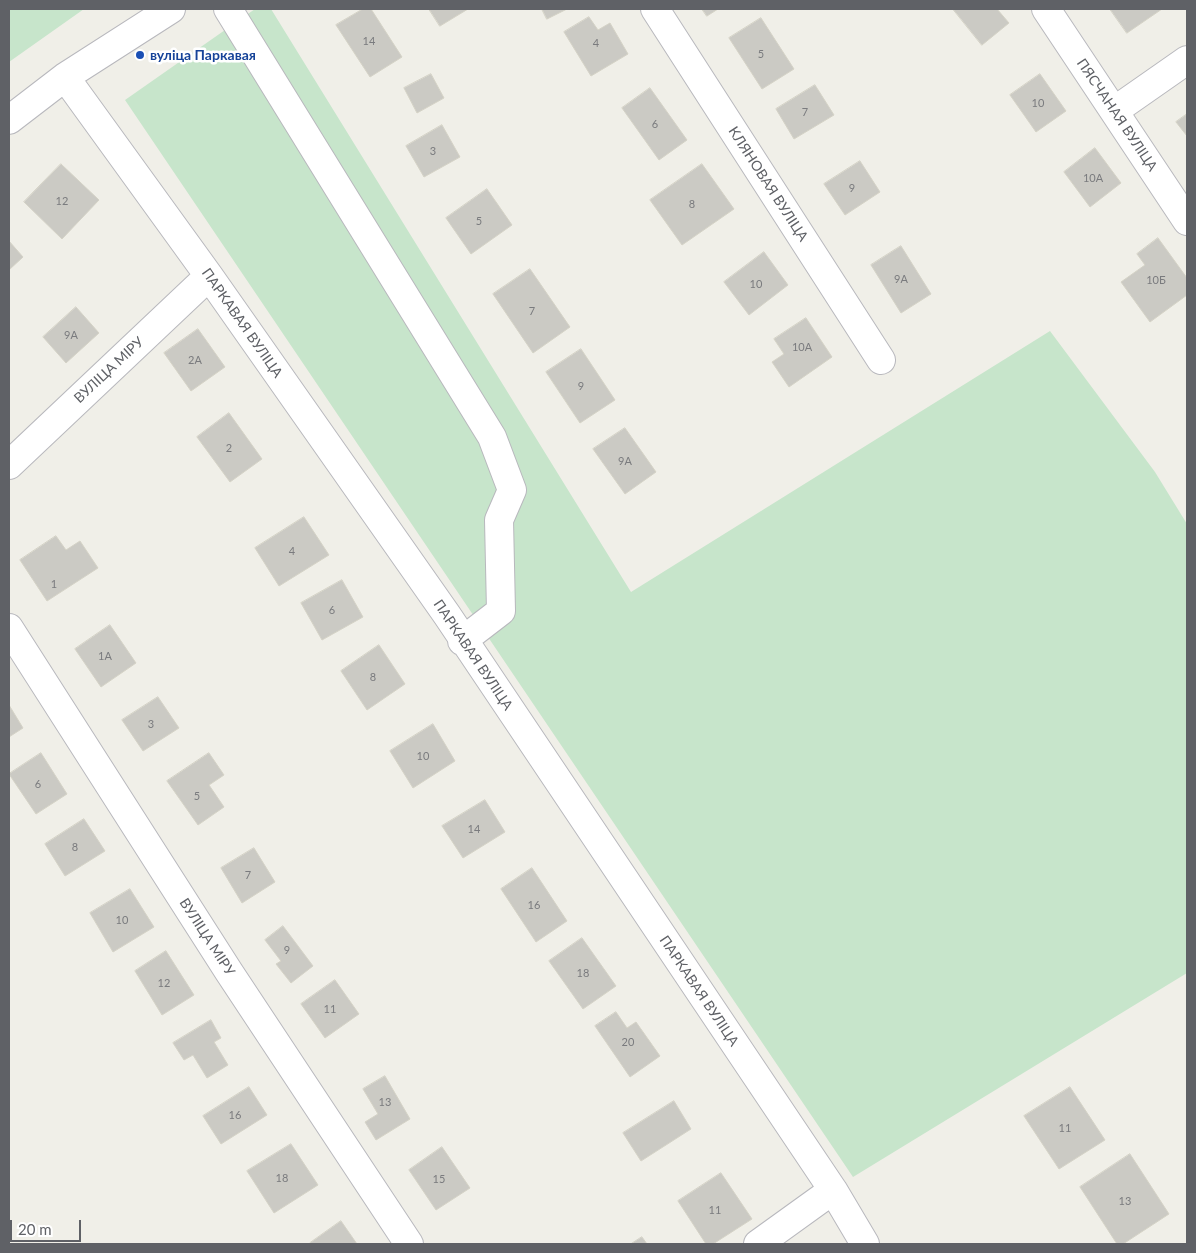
<!DOCTYPE html>
<html>
<head>
<meta charset="utf-8">
<style>
  body { margin:0 }
  #map { position:relative; width:1196px; height:1253px; overflow:hidden; background:#f0efe8; font-family:Lato,sans-serif }
  canvas { display:block }
  .frame { position:absolute; inset:0; border:10px solid #5f6166; pointer-events:none }
  .scale { position:absolute; left:10px; top:1220px; width:71px; height:22px; box-sizing:border-box; border:2px solid #5f6166; border-top:0; padding-left:6px; font-size:15px; line-height:18px; white-space:nowrap; color:#5f6166; -webkit-text-stroke:4px #fff; paint-order:stroke }
</style>
</head>
<body>
<div id="map">
<canvas width="1196" height="1253"></canvas>
<div class="frame"></div>
<div class="scale">20 m</div>
</div>
<script>
const ctx = document.querySelector('canvas').getContext('2d');
ctx.lineJoin = 'round';
function fillPath(path, color) { ctx.fillStyle = color; ctx.fill(path, 'evenodd'); }
function stroke(path, color, width, dash) { ctx.strokeStyle = color; ctx.lineWidth = width; ctx.lineCap = dash ? 'butt' : 'round'; ctx.setLineDash(dash || []); ctx.stroke(path); }
function write(font, color, halo, rows, align = 'center') {
  ctx.font = font + ' Lato,sans-serif'; ctx.lineWidth = 5; ctx.setLineDash([]); ctx.textBaseline = 'middle'; ctx.strokeStyle = halo; ctx.fillStyle = color; for (const [text, x, y, turn = 0] of rows) {
    ctx.save(); ctx.translate(x, y); ctx.rotate((+turn || 0) * Math.PI / 180); ctx.textAlign = isNaN(turn) ? turn : align; if (halo) ctx.strokeText(text, 0, 0); ctx.fillText(text, 0, 0); ctx.restore();
  }
}
fillPath(new Path2D(`
  M9,9H84L9,62Z
  M255,9H271L631,592L1050,331L1155,472L1187,524V973L853,1177L125,100Z`), '#c7e5cb');
const building = new Path2D(`
  M363,9H371L402,57L370,77L336,25Z
  M429,9H468L440,26Z
  M542,9H567L547,19Z
  M702,9H718L707,16Z
  M953,9H997L1009,23L982,45Z
  M1110,9H1162L1127,33Z
  M589,17L598,30L610,23L628,54L591,76L564,32Z
  M761,18L794,69L762,89L729,38Z
  M431,74L444,98L417,113L404,88Z
  M1040,74L1066,111L1036,132L1010,95Z
  M815,85L834,115L794,139L776,109Z
  M650,88L687,140L659,160L622,108Z
  M1187,114V136L1176,122Z
  M442,125L460,157L424,177L406,146Z
  M1095,148L1121,183L1090,207L1064,172Z
  M860,161L880,192L845,215L824,184Z
  M61,164L99,200L62,239L24,202Z
  M702,164L734,209L682,245L650,200Z
  M487,189L512,225L471,254L446,218Z
  M1158,238L1187,278V295L1150,322L1121,282L1145,265L1137,254Z
  M9,241L23,257L9,270Z
  M901,246L931,294L901,313L871,265Z
  M764,252L788,285L749,315L724,282Z
  M530,269L570,327L533,353L493,294Z
  M76,307L99,333L66,363L43,337Z
  M806,318L832,357L789,387L772,362L784,354L774,339Z
  M198,329L225,367L191,391L164,353Z
  M581,349L615,400L580,423L546,372Z
  M229,413L262,459L230,482L197,437Z
  M625,428L656,472L625,494L593,449Z
  M304,517L329,555L279,586L255,548Z
  M56,536L66,550L80,541L98,568L47,601L20,560Z
  M342,580L363,617L322,640L301,603Z
  M110,625L136,663L101,687L75,649Z
  M379,645L405,684L367,710L341,671Z
  M158,697L179,728L143,751L122,720Z
  M9,705L23,728L9,737Z
  M433,724L455,761L413,788L390,751Z
  M41,753L67,794L36,814L9,774Z
  M209,753L224,775L209,785L224,807L198,825L167,781Z
  M485,800L505,832L463,858L442,826Z
  M84,819L105,851L65,876L45,844Z
  M254,848L275,882L242,903L221,868Z
  M532,868L567,921L536,942L501,889Z
  M130,889L154,927L113,952L90,913Z
  M283,926L313,966L291,983L276,964L281,961L265,940Z
  M582,938L616,986L583,1009L549,961Z
  M166,951L194,995L162,1015L135,971Z
  M335,980L359,1014L325,1038L301,1004Z
  M616,1012L627,1028L636,1022L660,1056L630,1077L595,1026Z
  M211,1020L221,1038L214,1042L228,1065L207,1078L193,1055L184,1060L173,1043Z
  M385,1076L410,1119L376,1140L365,1122L378,1114L363,1089Z
  M249,1087L267,1115L221,1144L203,1116Z
  M1070,1087L1105,1140L1059,1169L1024,1116Z
  M674,1101L691,1129L641,1161L623,1133Z
  M291,1144L318,1185L274,1213L247,1171Z
  M442,1147L470,1188L436,1210L409,1170Z
  M1130,1154L1169,1214L1123,1244H1117L1080,1187Z
  M721,1173L752,1219L713,1244H706L678,1201Z
  M341,1221L357,1244H310V1243Z
  M642,1237L647,1244H631Z`);
fillPath(building, '#cbcac4');
stroke(building, '#d4d2c6', 1);
const minor = new Path2D(`
  M228,9L492,437L512,490L499,520L501,611L462,641
  M655,9L881,360
  M1046,9L1187,221
  M65,77L209,276L447,615L833,1190L865,1244
  M1114,111L1187,60
  M9,120L65,77L171,9
  M9,465L209,276
  M9,628L229,972L409,1244
  M758,1244L833,1190`);
stroke(minor, '#b8b8bd', 30);
stroke(minor, '#fff', 28);
for (const [x, y, r, color] of [
  [140,55,5,"#1a4fb4"]
]) { const dot = new Path2D(); dot.arc(x, y, r, 0, 2 * Math.PI); ctx.fillStyle = color; ctx.fill(dot); stroke(dot, '#fff', 2); }
write('11px', '#7a7b7e', null, [
  ["14",369,41],
  ["4",596,43],
  ["5",761,54],
  ["10",1038,103],
  ["7",805,112],
  ["6",655,124],
  ["3",433,151],
  ["10А",1093,178],
  ["9",852,188],
  ["12",62,201],
  ["8",692,204],
  ["5",479,221],
  ["9А",901,279],
  ["10Б",1156,280],
  ["10",756,284],
  ["7",532,311],
  ["9А",71,335],
  ["10А",802,347],
  ["2А",195,360],
  ["9",581,386],
  ["2",229,448],
  ["9А",625,461],
  ["4",292,551],
  ["1",54,584],
  ["6",332,610],
  ["1А",105,656],
  ["8",373,677],
  ["3",151,724],
  ["10",423,756],
  ["6",38,784],
  ["5",197,796],
  ["14",474,829],
  ["8",75,847],
  ["7",248,875],
  ["16",534,905],
  ["10",122,920],
  ["9",287,950],
  ["18",583,973],
  ["12",164,983],
  ["11",330,1009],
  ["20",628,1042],
  ["13",385,1102],
  ["16",235,1115],
  ["11",1065,1128],
  ["18",282,1178],
  ["15",439,1179],
  ["13",1125,1201],
  ["11",715,1210]
]);
write('bold 14px', '#164399', '#fff', [
  ["вуліца Паркавая",150,55]
], 'left');
write('14px', '#5f6166', '#fff', [
  ["ПЯСЧАНАЯ ВУЛІЦА",1117,115,56],
  ["КЛЯНОВАЯ ВУЛІЦА",768,184,57],
  ["ПАРКАВАЯ ВУЛІЦА",242,323,55],
  ["ВУЛІЦА МІРУ",109,370,-43],
  ["ПАРКАВАЯ ВУЛІЦА",473,655,56],
  ["ВУЛІЦА МІРУ",207,937,57],
  ["ПАРКАВАЯ ВУЛІЦА",699,991,56]
]);
</script>
</body>
</html>
